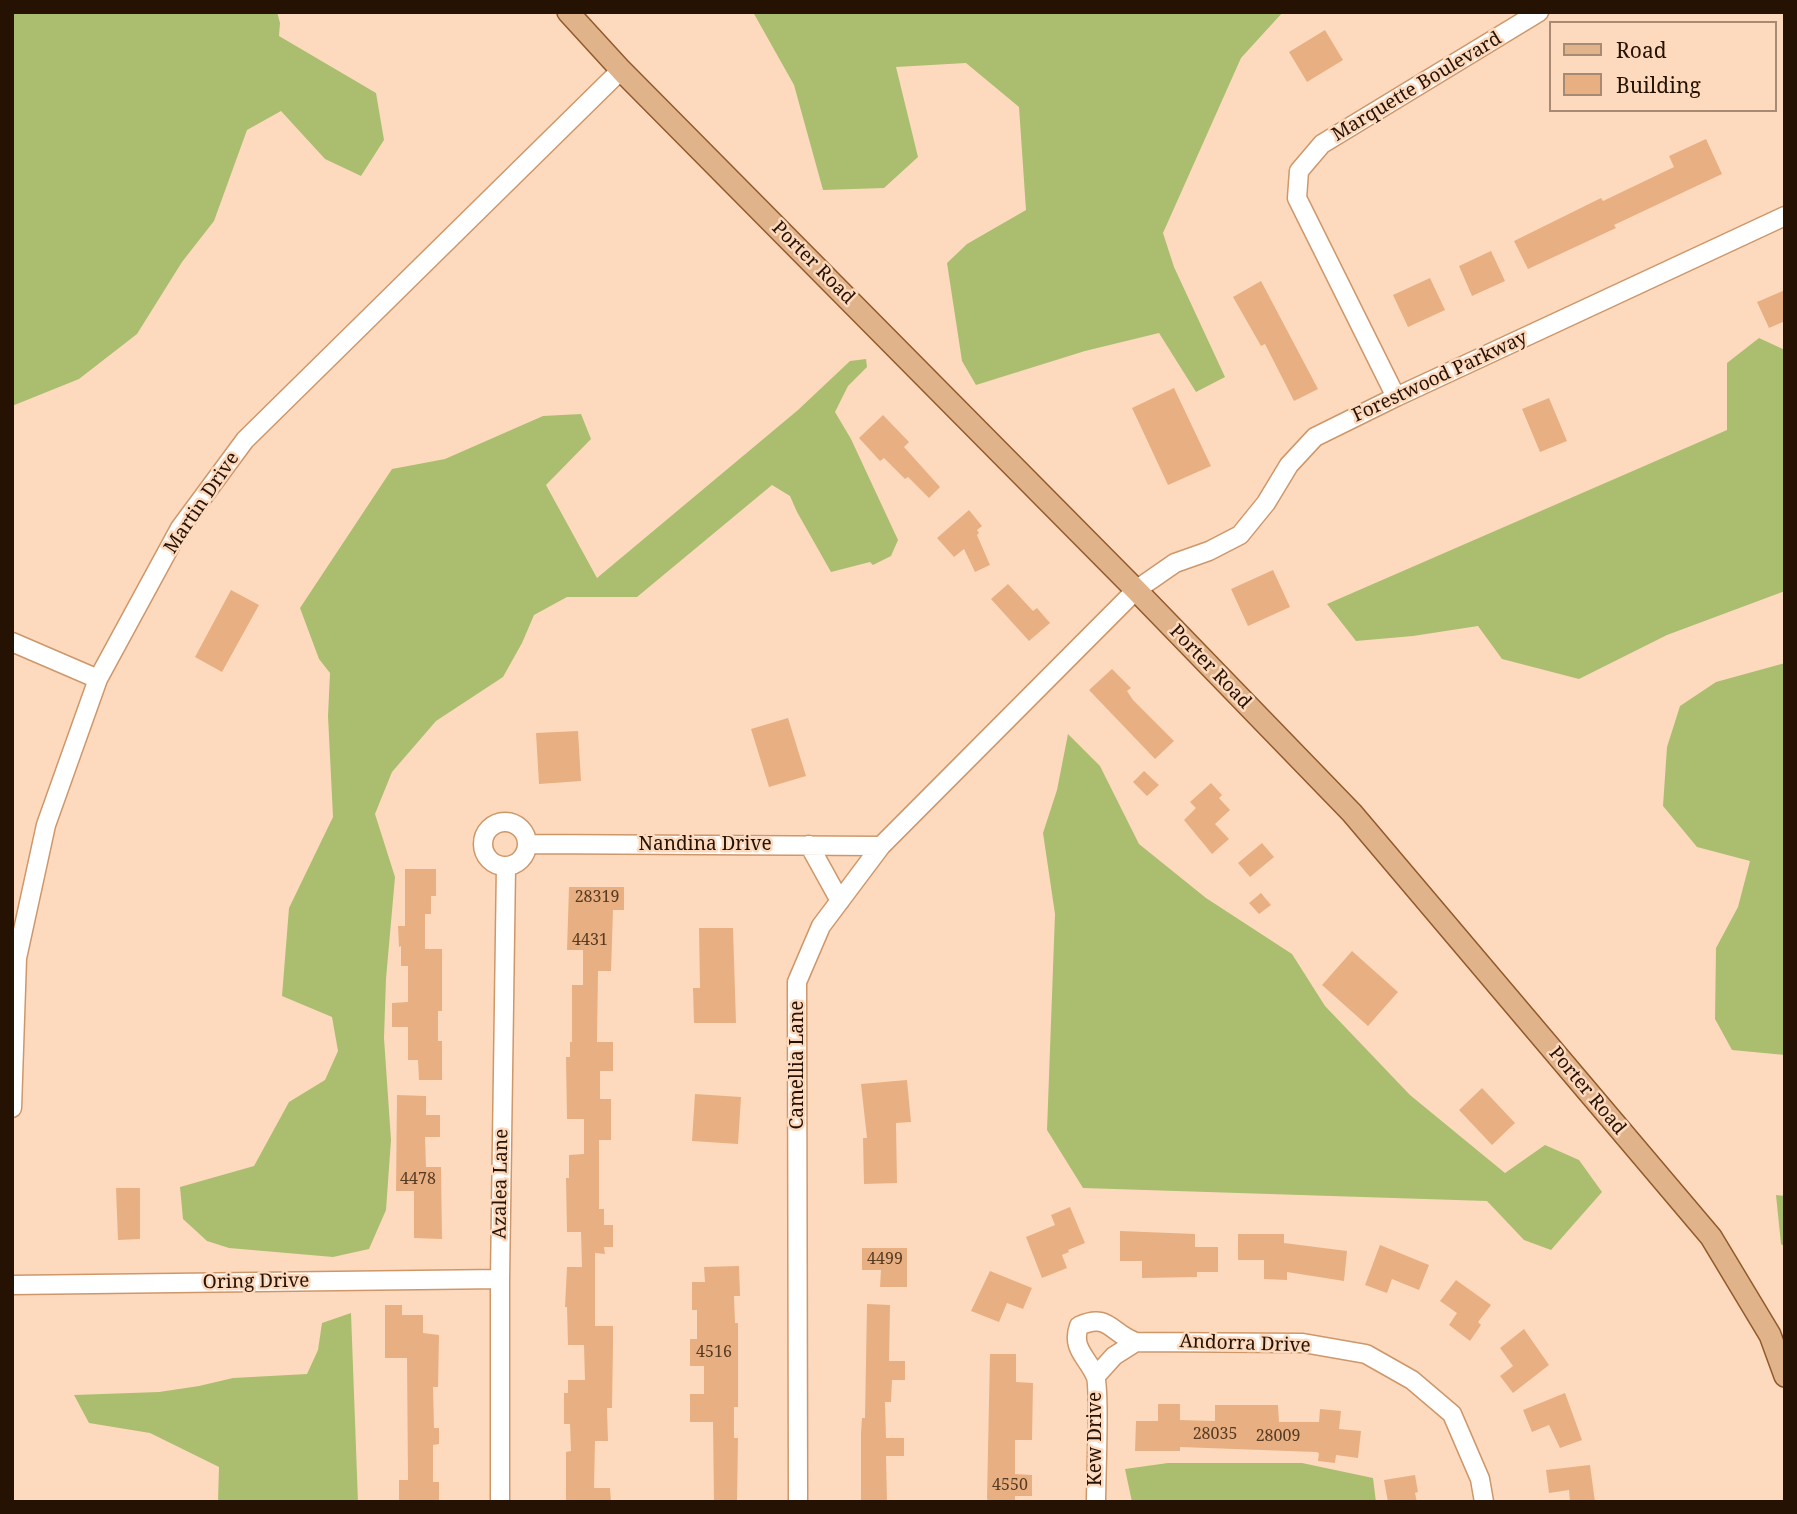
<!DOCTYPE html>
<html>
<head>
<meta charset="utf-8">
<style>
  body { margin:0 }
  #map { position:relative; width:1797px; height:1514px; overflow:hidden; background:#fddabe; font-family:"Noto Serif",serif }
  canvas { display:block }
  .frame { position:absolute; inset:0; border:14px solid #261202; pointer-events:none }
  .legend { position:absolute; left:1549px; top:21px; width:228px; height:91px; box-sizing:border-box; background:#fddabe; border:2px solid #a78a73; margin:0; padding:9px 12px; list-style:none; font-size:21px; color:#261202 }
  .legend li { display:flex; align-items:center; gap:14px; height:35px }
  .legend b { width:35px; border:2px solid #a78a73 }
</style>
</head>
<body>
<div id="map">
<canvas width="1797" height="1514"></canvas>
<div class="frame"></div>
<ul class="legend">
<li><b style="height:9px;background:#e0b38b"></b>Road</li>
<li><b style="height:19px;background:#e8b082"></b>Building</li>
</ul>
</div>
<script>
const ctx = document.querySelector('canvas').getContext('2d');
ctx.lineJoin = 'round';
function fillPath(path, color) { ctx.fillStyle = color; ctx.fill(path, 'evenodd'); }
function stroke(path, color, width, dash) { ctx.strokeStyle = color; ctx.lineWidth = width; ctx.lineCap = dash ? 'butt' : 'round'; ctx.setLineDash(dash || []); ctx.stroke(path); }
function write(font, color, halo, rows, align = 'center') {
  ctx.font = font + ' "Noto Serif",serif'; ctx.lineWidth = 5; ctx.setLineDash([]); ctx.textBaseline = 'middle'; ctx.strokeStyle = halo; ctx.fillStyle = color; for (const [text, x, y, turn = 0] of rows) {
    ctx.save(); ctx.translate(x, y); ctx.rotate((+turn || 0) * Math.PI / 180); ctx.textAlign = isNaN(turn) ? turn : align; if (halo) ctx.strokeText(text, 0, 0); ctx.fillText(text, 0, 0); ctx.restore();
  }
}
fillPath(new Path2D(`
  M12,12H277L280,23L279,36L376,93L384,140L361,176L325,159L281,111L247,130L214,221L182,262L137,334L79,379L12,406Z
  M753,12H1283L1241,58L1163,233L1174,267L1225,377L1196,392L1159,333L1085,351L976,385L962,361L947,263L967,244L1026,210L1019,107L966,63L896,67L918,157L884,188L823,190L794,85Z
  M1759,338L1785,350V591L1667,635L1579,679L1502,659L1478,626L1413,636L1356,641L1327,604L1727,430V363Z
  M866,359L867,367L848,386L835,412L851,439L898,540L891,556L873,565L870,562L831,572L797,512L790,496L772,485L637,597H567L534,615L522,643L503,677L436,721L392,772L375,814L395,877L386,979L384,1038L391,1140L386,1210L369,1249L333,1257L229,1248L207,1241L183,1219L180,1187L254,1166L289,1102L325,1080L338,1051L332,1017L282,996L289,908L333,817L328,716L330,673L319,659L300,608L392,469L445,459L543,416L581,414L591,439L546,485L597,578L798,410L850,361Z
  M1785,663V1055L1732,1050L1715,1019L1716,948L1738,907L1750,861L1697,847L1663,806L1667,747L1680,706L1716,682Z
  M1068,734L1100,766L1139,844L1206,898L1292,954L1325,1006L1410,1095L1505,1173L1545,1145L1579,1160L1602,1192L1551,1250L1524,1240L1487,1201L1083,1188L1047,1130L1055,914L1043,833L1057,790Z
  M1776,1195L1785,1196V1247L1781,1244Z
  M351,1313L358,1502H218L219,1467L150,1433L89,1423L74,1395L159,1392L199,1386L233,1378L307,1374L318,1350L322,1323Z
  M1168,1463H1302L1373,1478L1376,1502H1132L1125,1469Z`), '#abbe6f');
fillPath(new Path2D(`
  M1325,30L1343,60L1307,82L1289,52Z
  M1706,139L1722,174L1614,225L1616,228L1528,269L1514,241L1601,198L1603,201L1674,167L1669,156Z
  M1491,251L1505,281L1472,296L1459,266Z
  M1430,278L1445,310L1408,327L1393,295Z
  M1261,281L1318,389L1294,401L1265,344L1261,346L1233,297Z
  M1785,290V321L1769,328L1757,302Z
  M1174,388L1211,466L1168,485L1132,408Z
  M1549,398L1567,441L1540,452L1522,409Z
  M883,415L909,442L904,447L940,487L929,498L908,477L905,479L884,458L880,461L859,438Z
  M969,510L982,526L977,530L979,533L977,535L990,565L975,572L964,549L954,557L937,538Z
  M1273,570L1290,607L1248,626L1231,589Z
  M1008,584L1033,611L1037,608L1050,623L1029,641L991,599Z
  M231,590L259,605L222,672L195,657Z
  M1112,669L1131,688L1127,691L1133,700L1174,741L1155,759L1089,690Z
  M788,718L806,776L769,787L751,729Z
  M578,731L581,781L539,784L536,733Z
  M1144,771L1159,785L1147,796L1133,782Z
  M1211,783L1222,795L1219,798L1230,810L1215,824L1229,839L1212,854L1184,820L1196,808L1190,802Z
  M1262,843L1274,857L1250,877L1238,863Z
  M405,869H436V896H431V914H425V949H442V1011H438V1041H442V1080H419L418,1060H408V1027H392V1003L408,1002V966H401V946L399,947L398,926H405Z
  M569,887H624V910H613L611,971H598L597,1042H613V1071H600V1099H611V1140H599V1209H604V1225H613V1247H604L605,1254L595,1253V1326H613V1345L612,1408H607L608,1441H595L594,1488H610L611,1502H566V1452L571,1451L570,1424H564V1393H568V1380H585L584,1345H568L567,1307H565L567,1267H582L581,1232H567L566,1178H569V1155L584,1154V1119H567L566,1057H570V1042H572V985H583V950H567Z
  M1261,893L1271,905L1259,914L1249,903Z
  M699,928H733L736,1023H694L693,988H700Z
  M1352,951L1398,992L1368,1026L1322,985Z
  M907,1080L911,1122L896,1123L897,1183L864,1184L863,1138H867L861,1084Z
  M1482,1088L1515,1123L1492,1145L1459,1110Z
  M695,1094L741,1097L738,1144L692,1141Z
  M397,1095L426,1096V1115H440V1137H425L426,1167H441L442,1239L414,1238V1191H396Z
  M116,1188H140V1239L118,1240Z
  M1070,1207L1085,1243L1068,1250L1069,1252L1062,1255L1067,1268L1042,1278L1026,1237L1055,1225L1051,1215Z
  M1120,1231L1195,1234V1247H1218V1272H1197V1277L1142,1278V1261H1120Z
  M1238,1234H1284V1243L1347,1251L1344,1281L1287,1272V1280L1264,1279V1260H1238Z
  M1380,1245L1429,1265L1419,1290L1392,1279L1387,1293L1365,1285Z
  M862,1248H907V1287H880L881,1270H862Z
  M739,1266L740,1296H734L735,1323H738V1407H734V1438H738L737,1502H714L713,1422H690V1394H704V1366H690V1339H697V1310H692V1282H705L704,1267Z
  M990,1271L1032,1288L1023,1309L1007,1303L999,1322L971,1311Z
  M1456,1280L1491,1305L1478,1322L1481,1325L1470,1341L1449,1325L1457,1313L1440,1301Z
  M867,1304L890,1305L889,1361H905V1380H892L891,1402H885L886,1438H904V1456H886L887,1502H861V1433L862,1418H865Z
  M385,1305H402V1315H423V1333L439,1335L438,1387H433L434,1428H439V1444L433,1445V1482H439V1502H399V1480H408L407,1358H385Z
  M1524,1329L1549,1365L1513,1393L1500,1376L1513,1366L1500,1348Z
  M990,1354H1016V1382L1033,1383L1032,1440H1015V1474L1032,1475V1496H1015V1502H988L987,1498Z
  M1565,1393L1582,1440L1560,1448L1549,1425L1532,1432L1523,1410Z
  M1158,1404H1180V1420L1215,1421V1405H1278L1279,1422H1319L1320,1409L1341,1411L1339,1429L1361,1431L1358,1458L1336,1455L1335,1463L1318,1461L1319,1453L1316,1452L1180,1447V1451H1135L1136,1421H1158Z
  M1590,1465L1595,1502H1570L1569,1490L1549,1493L1546,1470Z
  M1415,1475L1418,1492L1415,1493L1417,1502H1388L1384,1480Z`), '#e8b082');
const minor = new Path2D(`
  M1396,397L1297,198L1299,171L1322,144L1539,12
  M12,642L98,679
  M483 844a22 22 0 1 1 44 0a22 22 0 1 1-44 0Z
  M528,844L881,846
  M809,845L840,901
  M12,1108L17,958L46,825L98,679L180,528L245,440L621,70
  M12,1285L500,1279
  M1096,1376L1114,1356L1136,1342
  M500,1502V1279L506,866
  M798,1502L797,982L821,926L881,846L1136,590L1175,563L1209,551L1240,535L1266,503L1289,465L1315,437L1396,397L1785,216
  M1096,1502C1096,1484 1100,1384 1095,1375C1087,1357 1071,1348 1079,1326C1109,1312 1111,1334 1136,1342L1303,1343L1366,1354L1412,1380L1452,1414L1480,1479L1484,1502`);
const major = new Path2D(`
  M568,12L621,70L1136,590L1352,813L1711,1237L1770,1335L1785,1376`);
stroke(minor, '#ce976a', 21);
stroke(major, '#925a29', 24);
stroke(minor, '#fff', 18);
stroke(major, '#e0b38b', 21);
write('16px', '#563a22', null, [
  ["28319",597,897],
  ["4431",590,940],
  ["4478",418,1179],
  ["4499",885,1259],
  ["4516",714,1352],
  ["28035",1215,1434],
  ["28009",1278,1436],
  ["4550",1010,1485]
]);
write('19px', '#261202', '#fddabe', [
  ["Marquette Boulevard",1417,87,-31],
  ["Porter Road",813,263,45],
  ["Forestwood Parkway",1440,377,-25],
  ["Martin Drive",202,503,-56],
  ["Porter Road",1210,667,46],
  ["Nandina Drive",705,845],
  ["Camellia Lane",798,1065,-90],
  ["Porter Road",1587,1091,50],
  ["Azalea Lane",501,1184,-89],
  ["Oring Drive",256,1282,-1],
  ["Andorra Drive",1245,1344,2],
  ["Kew Drive",1096,1439,-90]
]);
</script>
</body>
</html>
